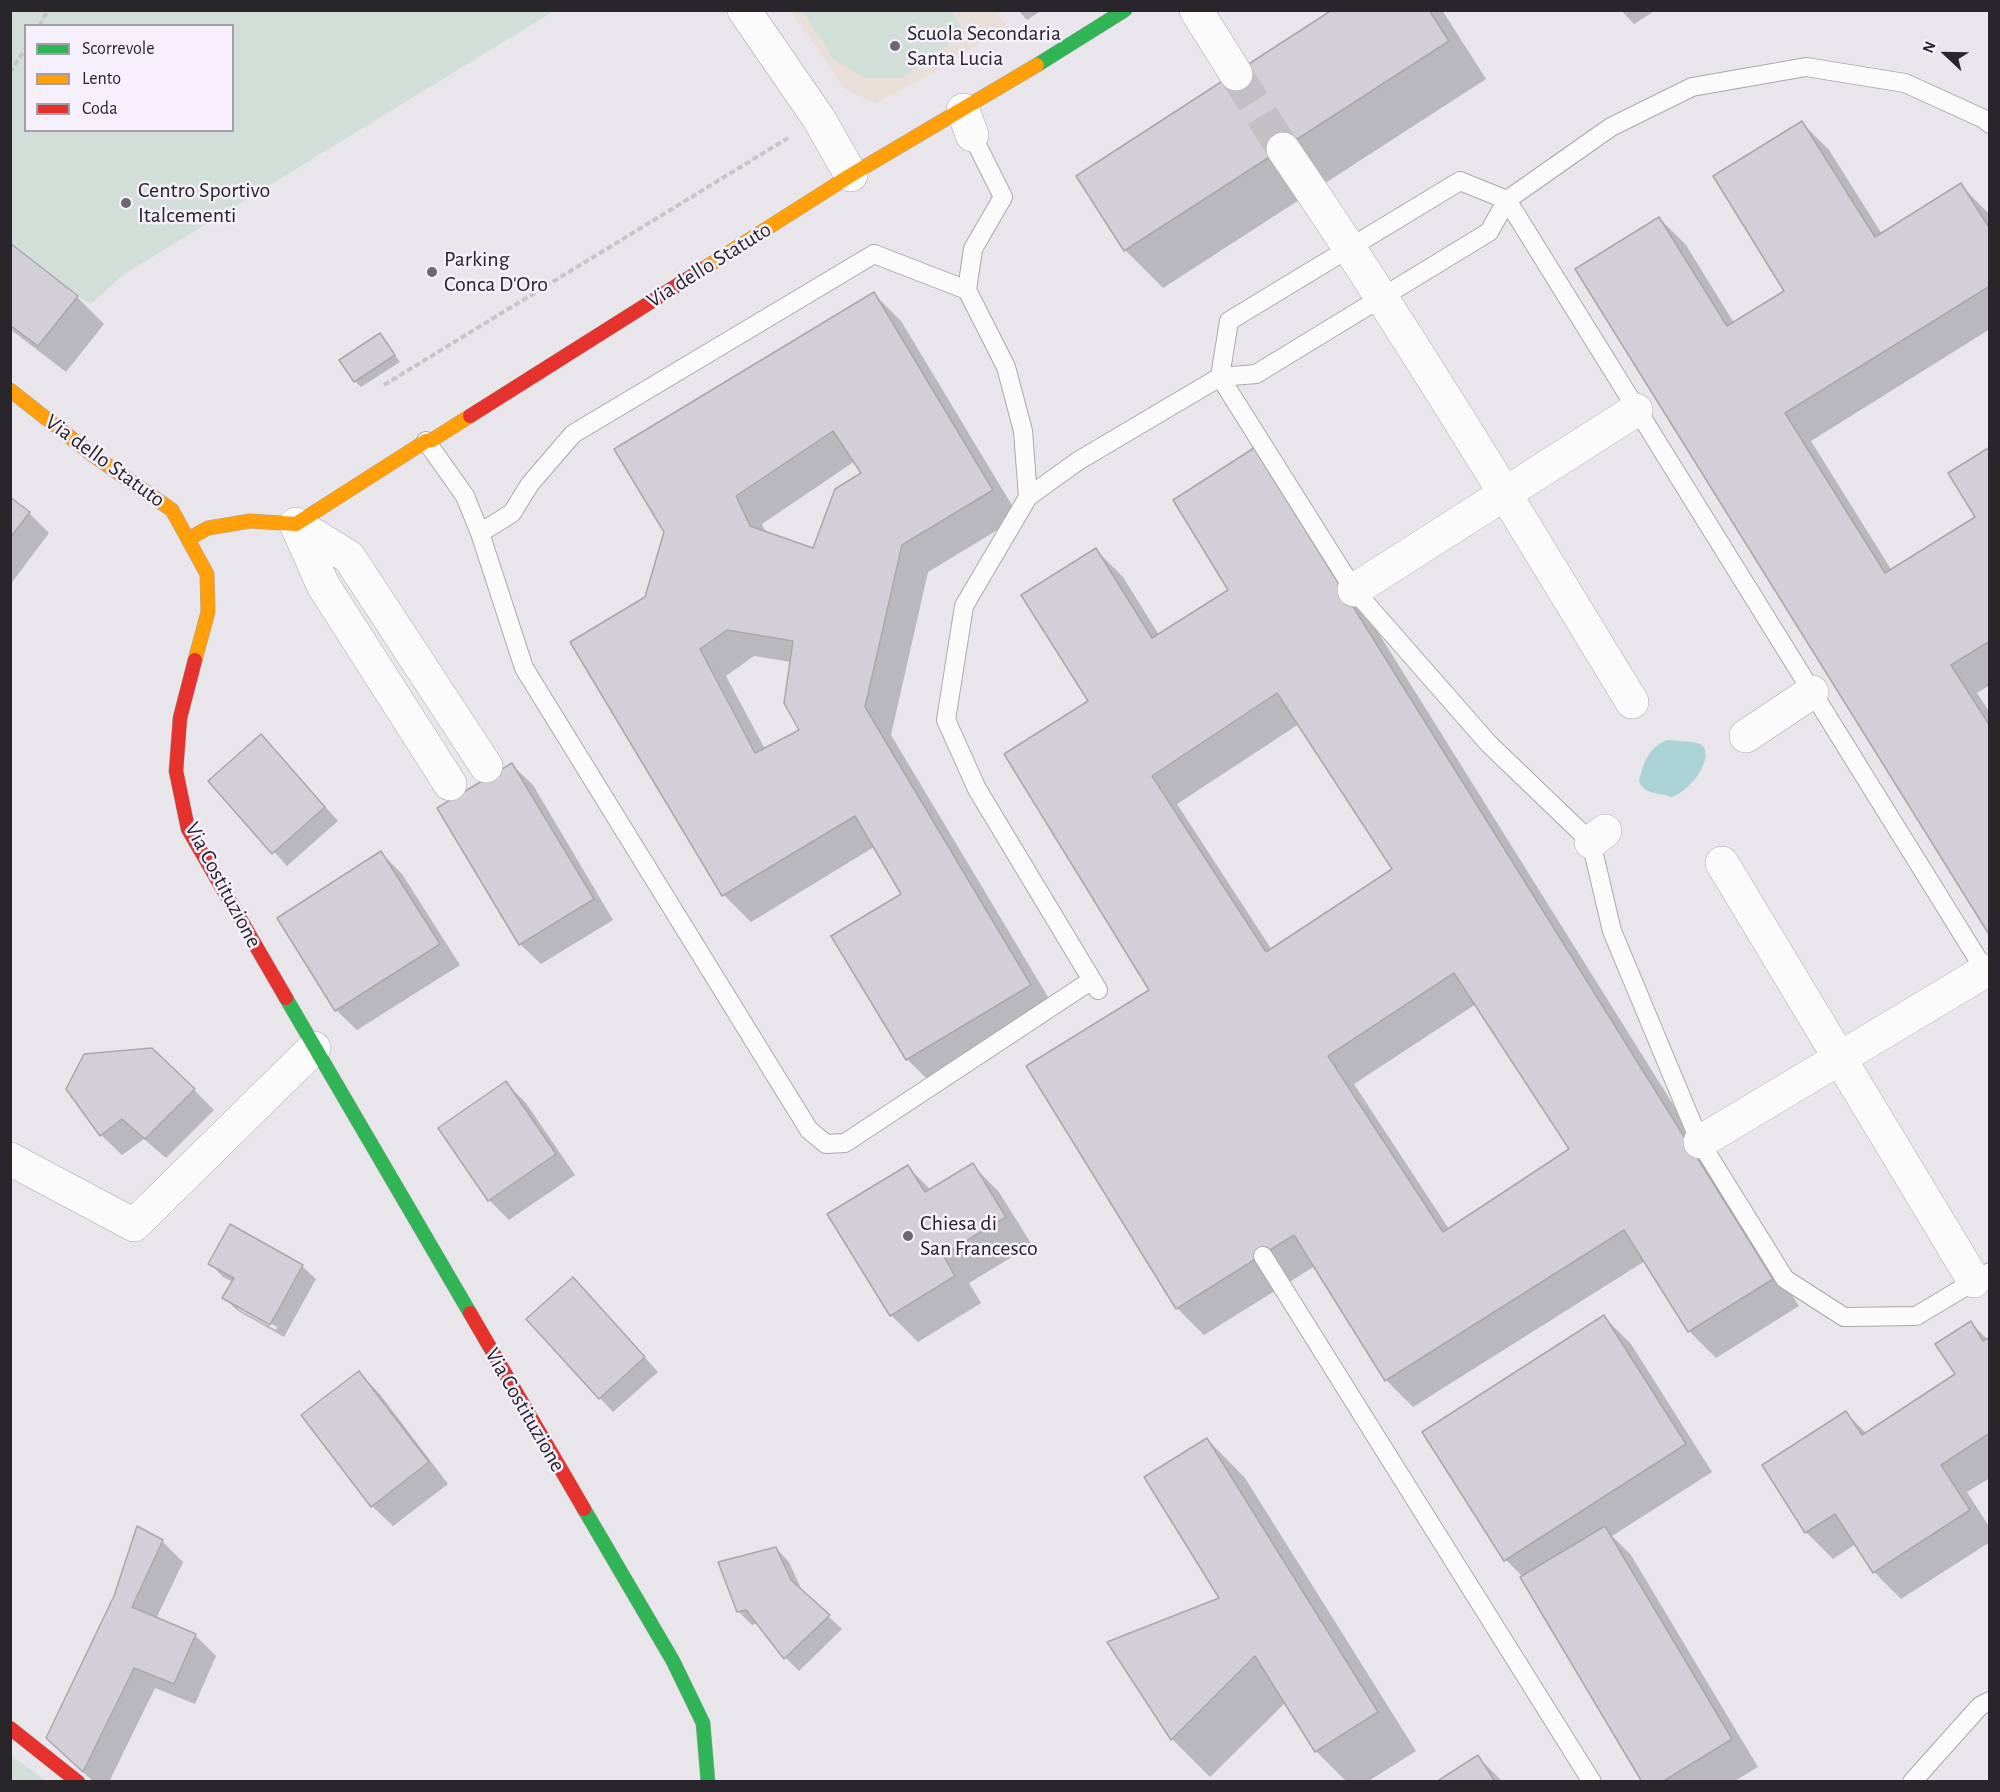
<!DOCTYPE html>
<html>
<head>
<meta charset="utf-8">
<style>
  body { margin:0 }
  #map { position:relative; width:2000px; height:1792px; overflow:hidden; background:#e8e6eb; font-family:"Alegreya Sans",sans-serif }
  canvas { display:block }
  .frame { position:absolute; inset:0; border:12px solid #28262a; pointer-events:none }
  .legend { position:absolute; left:24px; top:24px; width:210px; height:108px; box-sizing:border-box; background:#f5f0fc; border:2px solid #a39fa8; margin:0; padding:8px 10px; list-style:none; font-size:18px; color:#28262a }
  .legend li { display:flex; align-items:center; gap:12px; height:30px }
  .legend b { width:30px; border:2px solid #a39fa8 }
  .north { position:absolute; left:1916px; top:24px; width:60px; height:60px; -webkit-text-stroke:4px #f5f0fc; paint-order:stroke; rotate:292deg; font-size:16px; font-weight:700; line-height:24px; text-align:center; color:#28262a }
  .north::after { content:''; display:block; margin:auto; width:21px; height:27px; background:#28262a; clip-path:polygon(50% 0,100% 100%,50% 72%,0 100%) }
</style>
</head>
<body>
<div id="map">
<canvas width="2000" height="1792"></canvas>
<div class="frame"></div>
<ul class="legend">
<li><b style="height:8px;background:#30b455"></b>Scorrevole</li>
<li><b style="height:8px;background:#ff9f0a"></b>Lento</li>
<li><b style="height:8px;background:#e5322d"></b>Coda</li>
</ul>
<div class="north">N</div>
</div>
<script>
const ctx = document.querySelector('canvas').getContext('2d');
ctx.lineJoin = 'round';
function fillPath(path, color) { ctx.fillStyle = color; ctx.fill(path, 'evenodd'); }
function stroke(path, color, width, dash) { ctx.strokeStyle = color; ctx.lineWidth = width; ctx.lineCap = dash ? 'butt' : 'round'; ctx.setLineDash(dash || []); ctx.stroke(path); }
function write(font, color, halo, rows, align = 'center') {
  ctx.font = font + ' "Alegreya Sans",sans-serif'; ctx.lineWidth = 5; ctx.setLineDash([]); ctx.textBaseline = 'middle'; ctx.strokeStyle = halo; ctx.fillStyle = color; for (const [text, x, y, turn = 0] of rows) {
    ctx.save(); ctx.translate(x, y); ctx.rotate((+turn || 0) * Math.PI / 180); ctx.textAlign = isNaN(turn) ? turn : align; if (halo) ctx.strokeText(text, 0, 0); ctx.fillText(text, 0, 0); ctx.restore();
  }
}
fillPath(new Path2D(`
  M791,11H996L1006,25L944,67L876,103L845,90Z`), '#eaded8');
fillPath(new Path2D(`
  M10,11H554L123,275L91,304L77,296L38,346L11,325ZM26,26H232V130H26Z
  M802,11H952L965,33L902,78H865L834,60Z
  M11,1755L46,1781H11Z`), '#d2dfd8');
fillPath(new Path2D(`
  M1668,740C1676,741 1697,741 1702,745C1716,759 1687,794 1671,797C1658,792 1646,795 1639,782C1643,763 1649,746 1668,740Z`), '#abd2d7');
fillPath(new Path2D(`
  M1018,10H1042L1027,20Z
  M1335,10H1442L1486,79L1163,288L1125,250Z
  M1621,10H1656L1634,24Z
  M1802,123L1829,150L1882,234L1961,185L1990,215V329L1811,441L1892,571L1977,517L1990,449V685L1977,693L1990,713V934L1659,218L1686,245L1734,323L1786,291Z
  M10,245L77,297L104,324L66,372L10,329Z
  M874,294L901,321L1019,517L928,572L891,735L1057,1012L934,1086L907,1059L903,894L874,847L751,922L724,895L646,598ZM855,461L863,473L814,550L766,533L762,524ZM754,656L791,662L801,730L765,749L726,676Z
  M380,335L400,362L361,387L355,381Z
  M1254,450L1281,477L1799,1306L1716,1358L1689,1331L1645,1261L1413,1407L1386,1380L1315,1266L1204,1335L1177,1308L1029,1067L1151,991L1090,702L1096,550L1123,577L1159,635L1230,590ZM1299,724L1394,870L1272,950L1177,804ZM1476,1004L1571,1150L1449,1229L1354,1084Z
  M10,499L29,513L49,533L10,585Z
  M274,750L338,821L287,866L210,781Z
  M512,765L533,785L613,920L541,964L520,944Z
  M381,853L402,874L460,965L357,1030L336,1010Z
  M85,1055L194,1090L214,1110L166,1158L144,1139L122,1155L101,1135Z
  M506,1083L526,1103L575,1175L509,1220L489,1200Z
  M972,1165L999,1192L1032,1245L969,1283L981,1303L918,1342L891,1315L908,1167L931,1190Z
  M210,1263L302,1266L316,1279L284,1337L238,1311L224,1298L233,1282L223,1277ZM238,1305L277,1327L276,1330L238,1309Z
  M586,1292L658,1372L613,1412L600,1398Z
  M1604,1317L1631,1344L1712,1472L1612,1536L1631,1555L1758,1767L1733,1782H1644L1523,1577L1506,1560L1424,1432Z
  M1971,1323L1988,1340L1990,1339V1478L1967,1492L1990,1528V1542L1901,1599L1874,1572L1856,1544L1833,1559L1806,1532L1846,1413L1866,1433L1957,1375Z
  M359,1373L379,1393L448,1484L393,1526L372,1506Z
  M1207,1439L1245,1478L1416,1751L1367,1782H1347L1316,1751L1286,1702L1210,1777L1172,1739L1222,1599Z
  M162,1541L183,1562L156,1619L195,1635L216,1656L195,1704L155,1688L109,1782H94L68,1758L115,1597Z
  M776,1548L789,1562L803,1593L842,1629L799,1671L786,1658L759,1623L752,1625L739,1612L720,1563Z
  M1478,1757L1503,1782H1439Z`), '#0003');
const building = new Path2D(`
  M1332,10H1429L1449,41L1124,251L1076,176Z
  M1802,121L1875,237L1961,183L1990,229V286L1785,413L1885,573L1975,517L1948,473L1990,447V641L1951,665L1990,726V936L1575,269L1659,217L1727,326L1784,291L1713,176Z
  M10,243L78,296L38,346L10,325Z
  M874,292L993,490L902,545L865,707L1031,985L906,1060L831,936L901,894L855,816L722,896L570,642L645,597L664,532L614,449ZM833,431L861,473L835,489L813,548L750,526L736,496ZM727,630L793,641L784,703L799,730L755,753L700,649Z
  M380,333L395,355L354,382L339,360Z
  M1254,448L1773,1279L1688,1332L1624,1230L1385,1381L1294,1235L1176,1309L1026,1066L1149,990L1004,754L1088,701L1021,595L1096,548L1152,638L1228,590L1173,500ZM1277,693L1392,869L1266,952L1152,776ZM1454,973L1569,1149L1443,1232L1328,1056Z
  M10,497L30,512L10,538Z
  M261,734L325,807L272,854L208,781Z
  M512,763L594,899L519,945L437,808Z
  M381,851L440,944L335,1011L277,918Z
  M152,1048L195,1089L145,1139L122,1119L100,1136L66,1089L84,1054Z
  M506,1081L556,1154L488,1201L438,1128Z
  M973,1163L1006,1217L943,1255L955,1276L890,1316L827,1214L908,1165L925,1192Z
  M230,1224L303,1265L270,1325L222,1298L234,1278L208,1264Z
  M573,1277L645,1357L599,1399L526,1319Z
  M1604,1315L1686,1444L1504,1561L1422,1432Z
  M1971,1321L1983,1341L1990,1337V1433L1941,1465L1970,1510L1873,1573L1835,1514L1805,1533L1762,1465L1846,1411L1862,1435L1955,1374L1935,1344Z
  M359,1371L429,1462L371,1507L301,1415Z
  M1207,1438L1378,1712L1315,1752L1255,1656L1171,1740L1107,1642L1219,1598L1144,1477Z
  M137,1526L163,1540L132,1607L196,1634L174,1684L134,1668L83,1772L46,1738L114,1596Z
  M1605,1526L1732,1739L1662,1782H1642L1520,1577Z
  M776,1547L791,1580L830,1615L784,1659L746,1610L737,1612L718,1562Z
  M1478,1755L1495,1782H1436Z`);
fillPath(building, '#d3cfd9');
stroke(building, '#a9a7ab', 1.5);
stroke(new Path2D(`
  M1236,74L1283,149`), '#c2c0c4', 33, [33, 16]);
const lane = new Path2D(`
  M972,135L1003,197L973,249L967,290L1006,367L1023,431L1028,497
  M967,290L874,254L573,434L530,484L512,513L480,533L524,668L809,1130L826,1144L845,1143L1092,980
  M426,441L465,496L480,533
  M1989,977L1507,200L1489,232L1256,374L1220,377L1354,590L1489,744L1591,842L1612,931L1700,1142L1785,1279L1844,1317L1916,1316L1990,1272
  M1098,990L977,789L946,720L964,606L1028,497L1078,461L1220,377L1229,321L1460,181L1507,200L1611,127L1692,87L1806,67L1905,83L1984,119L1990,124
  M1263,1256L1592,1782
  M1912,1782L1980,1706L1990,1701`);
const street = new Path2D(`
  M744,10L819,119L851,175
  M1196,10L1236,74
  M963,110L972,135
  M1283,149C1406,329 1519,516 1632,702
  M1354,590L1636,410
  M1746,736L1812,692
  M450,784L323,585L296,524L349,557L486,766
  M1591,842L1605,831
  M1722,863L1974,1281
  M1700,1142L1985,971
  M10,1159L134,1225L314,1048`);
const fast = new Path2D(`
  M1037,65L1125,10
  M286,998L470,1313
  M584,1509L673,1661L703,1723L708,1782`);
const slow = new Path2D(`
  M703,269L851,175L1037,65
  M10,390L94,456L172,510L207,574L208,612L195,660
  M188,539L208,528L250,521L296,524L426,441L432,440L470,416`);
const jam = new Path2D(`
  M470,416L703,269
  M195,660L180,718L176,771L188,829L286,998
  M470,1313L584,1509
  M10,1728L78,1782`);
stroke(lane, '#aaa8ad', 20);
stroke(street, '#aaa8ad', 34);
stroke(fast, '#aaa8ad', 15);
stroke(slow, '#aaa8ad', 15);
stroke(jam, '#aaa8ad', 15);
stroke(new Path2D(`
  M39,26L48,10
  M10,73L26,48
  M384,385L788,138`), '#c7c5c8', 4, [6, 3]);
stroke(lane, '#fcfbfc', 18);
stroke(street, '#fcfbfc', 33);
stroke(fast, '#30b455', 14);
stroke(slow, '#ff9f0a', 14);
stroke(jam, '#e5322d', 14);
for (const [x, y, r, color] of [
  [895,46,6,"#6b696e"],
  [126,203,6,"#6b696e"],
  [432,272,6,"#6b696e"],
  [908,1236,6,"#6b696e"]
]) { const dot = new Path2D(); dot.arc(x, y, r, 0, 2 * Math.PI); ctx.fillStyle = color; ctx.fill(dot); stroke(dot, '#f5f0fc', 2); }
write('22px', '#28262a', '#f5f0fc', [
  ["Scuola Secondaria",907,33],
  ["Santa Lucia",907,58],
  ["Centro Sportivo",138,190],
  ["Italcementi",138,215],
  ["Parking",444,259],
  ["Conca D'Oro",444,284],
  ["Chiesa di",920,1223],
  ["San Francesco",920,1248]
], 'left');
write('22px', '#28262a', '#f5f0fc', [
  ["Via dello Statuto",709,265,-32],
  ["Via dello Statuto",105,461,36],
  ["Via Costituzione",223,885,62],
  ["Via Costituzione",525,1410,60]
]);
</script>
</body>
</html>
